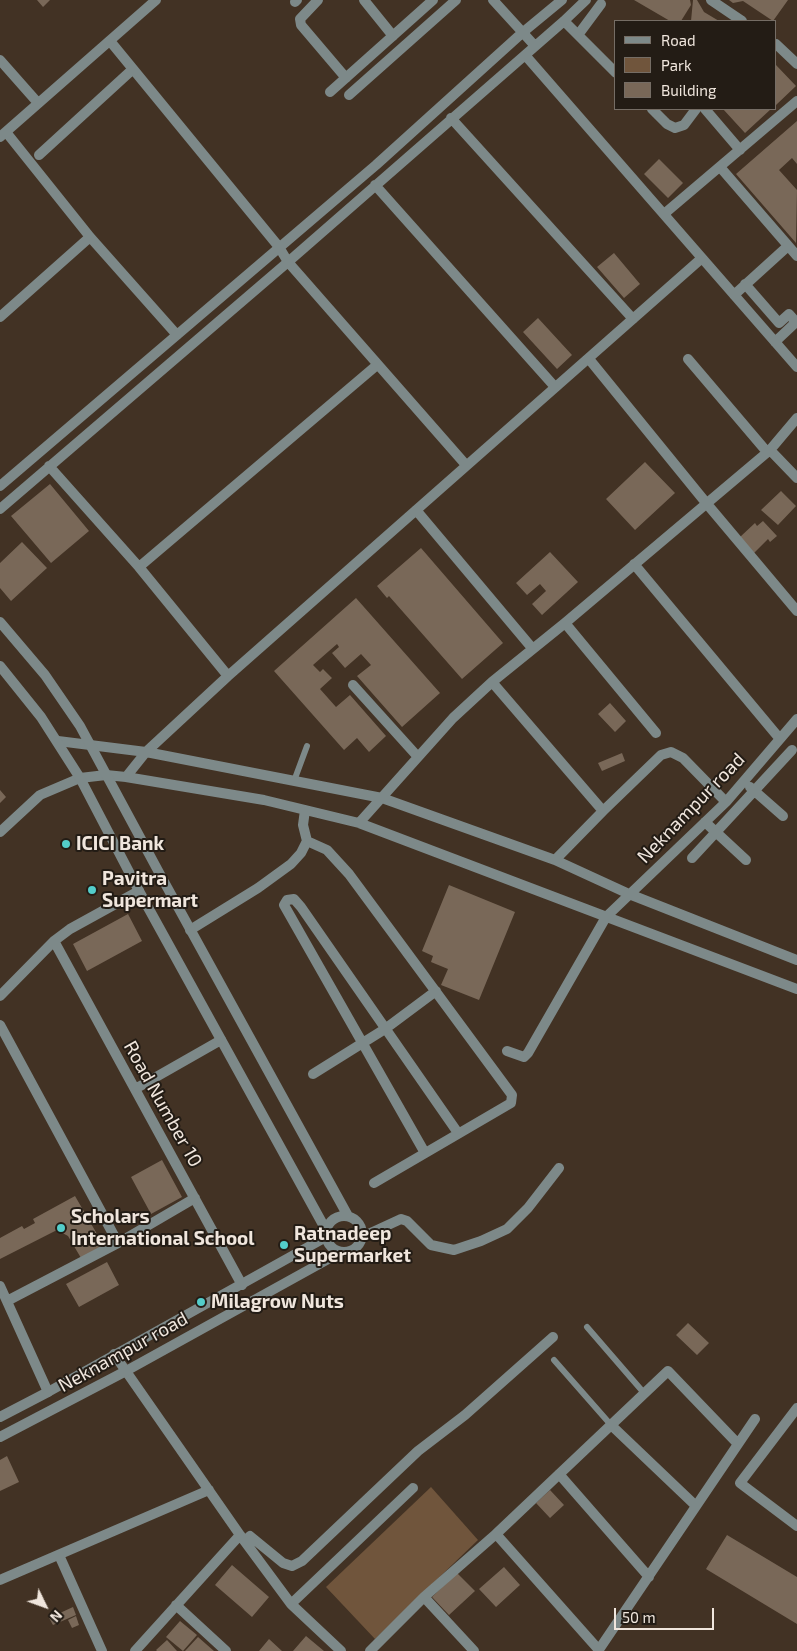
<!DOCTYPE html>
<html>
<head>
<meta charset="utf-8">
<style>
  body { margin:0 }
  #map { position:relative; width:797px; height:1651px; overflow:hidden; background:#423224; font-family:"Exo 2",sans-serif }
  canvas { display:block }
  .legend { position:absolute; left:614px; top:20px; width:162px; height:90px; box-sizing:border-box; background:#231c15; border:1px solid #756d65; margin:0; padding:6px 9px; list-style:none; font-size:15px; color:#f0e6dd }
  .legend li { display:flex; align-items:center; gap:10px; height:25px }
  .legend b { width:25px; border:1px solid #756d65 }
  .north { position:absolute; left:20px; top:1581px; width:50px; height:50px; -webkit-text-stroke:4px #231c15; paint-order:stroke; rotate:132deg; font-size:14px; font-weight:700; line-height:20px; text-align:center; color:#f0e6dd }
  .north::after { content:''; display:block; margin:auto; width:18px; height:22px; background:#f0e6dd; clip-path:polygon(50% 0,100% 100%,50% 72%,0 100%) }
  .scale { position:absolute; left:614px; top:1608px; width:100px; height:22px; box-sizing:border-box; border:2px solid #f0e6dd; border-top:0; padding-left:6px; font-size:15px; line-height:18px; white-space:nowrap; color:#f0e6dd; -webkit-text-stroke:4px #231c15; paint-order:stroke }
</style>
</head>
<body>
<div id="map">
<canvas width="797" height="1651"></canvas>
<ul class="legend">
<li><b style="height:6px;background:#7d8989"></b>Road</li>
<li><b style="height:14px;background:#70553c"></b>Park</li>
<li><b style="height:14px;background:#796858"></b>Building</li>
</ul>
<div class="north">N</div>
<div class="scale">50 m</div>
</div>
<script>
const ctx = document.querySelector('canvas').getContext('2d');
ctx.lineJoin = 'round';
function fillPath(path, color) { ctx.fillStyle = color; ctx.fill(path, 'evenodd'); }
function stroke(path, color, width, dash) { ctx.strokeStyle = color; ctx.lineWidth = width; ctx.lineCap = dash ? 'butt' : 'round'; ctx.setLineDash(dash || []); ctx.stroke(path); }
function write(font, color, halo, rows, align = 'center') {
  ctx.font = font + ' "Exo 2",sans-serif'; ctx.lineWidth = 4; ctx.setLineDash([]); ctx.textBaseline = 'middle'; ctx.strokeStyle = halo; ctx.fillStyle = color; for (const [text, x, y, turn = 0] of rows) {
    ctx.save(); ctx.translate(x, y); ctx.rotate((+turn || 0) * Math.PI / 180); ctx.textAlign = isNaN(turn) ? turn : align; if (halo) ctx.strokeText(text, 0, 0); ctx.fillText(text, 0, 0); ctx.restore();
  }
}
fillPath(new Path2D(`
  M431,1487L478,1540L375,1639L326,1587Z`), '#70553c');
fillPath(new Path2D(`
  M37,0H50L43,7Z
  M634,0H690L691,5L681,21H670Z
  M693,0H697L704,12L719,21H691Z
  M729,0H788L773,21L743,1L733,3Z
  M776,65L796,86L776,105Z
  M723,109H771L745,133Z
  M797,121V164L792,158L779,170L797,190L796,243L736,174Z
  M659,159L683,183L668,198L644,174Z
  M614,253L640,284L624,298L597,267Z
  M538,318L572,355L557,369L523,332Z
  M645,462L675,493L635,530L606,499Z
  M50,484L89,531L51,563L11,516Z
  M781,491L796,506L778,525L761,510Z
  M763,521L777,536L770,542L768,539L754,553L740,537L755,523L757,526Z
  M22,542L47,568L11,601L0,588V563Z
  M421,548L503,643L462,679L389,596L387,598L377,586Z
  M550,552L578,582L542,615L532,604L546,591L540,584L527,595L516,583Z
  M356,598L440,693L402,727L357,676L371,665L361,654L345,668L332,653L339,647L337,644L313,665L320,672L323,669L332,678L320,689L336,707L350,695L386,736L369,752L357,738L344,750L274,671Z
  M610,703L626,721L615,732L598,714Z
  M622,753L625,761L602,771L598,763Z
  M0,790L6,797L0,803Z
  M449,885L515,912L479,1000L441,985L448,969L431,962L433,956L422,951Z
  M128,914L142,941L87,971L73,944Z
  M162,1160L182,1197L151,1214L131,1177Z
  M75,1196L104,1246L81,1258L68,1236L57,1230L0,1259V1238L22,1226L24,1229L35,1223L33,1219Z
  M107,1262L119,1285L79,1307L66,1284Z
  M688,1323L709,1343L697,1355L676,1335Z
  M7,1456L19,1482L0,1491V1460Z
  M550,1490L564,1505L550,1518L536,1503Z
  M727,1535L797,1577V1624L706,1569Z
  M232,1565L269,1597L252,1617L215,1585Z
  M504,1567L520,1585L496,1607L479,1589Z
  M457,1573L475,1591L449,1615L432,1597Z
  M73,1607L76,1615L53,1625L49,1618Z
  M76,1616L79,1625L72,1628L68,1620Z
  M180,1621L197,1635L183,1651L166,1637Z
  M306,1636L324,1651H293Z
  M198,1637L214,1651H185Z
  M269,1639L282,1651H259Z
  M167,1640L177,1651H157L156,1650Z`), '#796858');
stroke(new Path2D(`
  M294,781L307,746
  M587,1327L644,1393
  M554,1360L611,1425`), '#7d8989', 6);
stroke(new Path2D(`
  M318,0L300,19L301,25L346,78
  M364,0L393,36
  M493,0L535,46
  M711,0L742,21
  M295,2L297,0
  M564,21L616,73
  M578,35L601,4
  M110,41L279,247L288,262L466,465
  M776,44L797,64
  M525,55L797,367
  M0,60L38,103
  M330,92L433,0
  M349,95L456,0
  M652,109L667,124L675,128L684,125L696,109
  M705,109L740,150
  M451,118L633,319
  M6,132L90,237L177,335
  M0,137L156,0
  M39,155L133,69
  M720,167L797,256
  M375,185L555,387
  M664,214L797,101
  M745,284L779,323L789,314L796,322
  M734,295L788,246
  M0,317L90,237
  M775,342L797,321
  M589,359L707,504L797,611
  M688,359L767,452
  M770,450L797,478
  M49,466L139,567L228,676
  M0,486L376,165L522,33L562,0
  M0,509L288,262L564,21L586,0
  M416,510L532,648
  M634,564L780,739
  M139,567L377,365
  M565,623L656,733
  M492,682L603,811L555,860
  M353,685L418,757
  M58,741L146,752L382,798L555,860L629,894L797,960
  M126,777L146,752L228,676L702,258
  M750,787L783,816
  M305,810L303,825L307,841L327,850L349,874L512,1095L511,1103L374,1183
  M603,811L661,755L671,752L683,758L726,802
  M705,822L746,860
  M359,823L453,718L492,682L565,623L770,450L797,418
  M0,832L40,795L80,778L106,775L126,777L264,800L359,823L797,989
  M692,858L792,750
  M190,930L258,888L291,864L301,853L307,841
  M54,941L242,1285
  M0,996L54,941L70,929L139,891
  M0,1025L118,1243
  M507,1051L524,1057L528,1053L606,917L726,802L797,719
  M313,1074L385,1029L436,991
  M135,1089L221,1040
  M425,1153L284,905L287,900L294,899L301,907L458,1133
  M362,1237L401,1219L407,1221L431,1245L454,1250L481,1241L507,1229L528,1208L559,1168
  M0,1286L48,1392
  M7,1301L118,1243L195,1198
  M114,1354L240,1535L291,1604L341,1651
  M797,1408L740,1483L797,1526
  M611,1425L696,1506
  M559,1474L649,1577
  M496,1534L668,1371L738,1444
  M245,1541L250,1536L283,1563L292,1566L302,1561L418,1451L465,1415L553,1337
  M59,1555L102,1651
  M0,1580L209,1490
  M424,1597L496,1534L599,1650
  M291,1604L413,1488
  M176,1605L226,1651
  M135,1651L240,1535
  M370,1651L424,1597L474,1651
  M598,1651L755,1419`), '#7d8989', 10);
stroke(new Path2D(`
  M0,622L45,675L80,726L162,878L348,1216
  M0,666L41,717L80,778L139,891L326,1230
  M326 1234a18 18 0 1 1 36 0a18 18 0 1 1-36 0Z
  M0,1417L48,1392L326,1237
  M0,1437L126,1371L341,1252`), '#7d8989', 10);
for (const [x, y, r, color] of [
  [66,844,5,"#53cdca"],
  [92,890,5,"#53cdca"],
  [61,1228,5,"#53cdca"],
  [284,1245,5,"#53cdca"],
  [201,1302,5,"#53cdca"]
]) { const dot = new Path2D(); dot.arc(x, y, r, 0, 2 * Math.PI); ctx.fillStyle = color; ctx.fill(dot); stroke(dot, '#231c15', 2); }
write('19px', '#f0e6dd', '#231c15', [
  ["Neknampur road",691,808,-46],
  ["Road Number 10",163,1104,61],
  ["Neknampur road",123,1352,-29]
]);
write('bold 19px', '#f0e6dd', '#231c15', [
  ["ICICI Bank",76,844],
  ["Pavitra",102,879],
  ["Supermart",102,901],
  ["Scholars",71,1217],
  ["International School",71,1239],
  ["Ratnadeep",294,1234],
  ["Supermarket",294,1256],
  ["Milagrow Nuts",211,1302]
], 'left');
</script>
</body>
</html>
